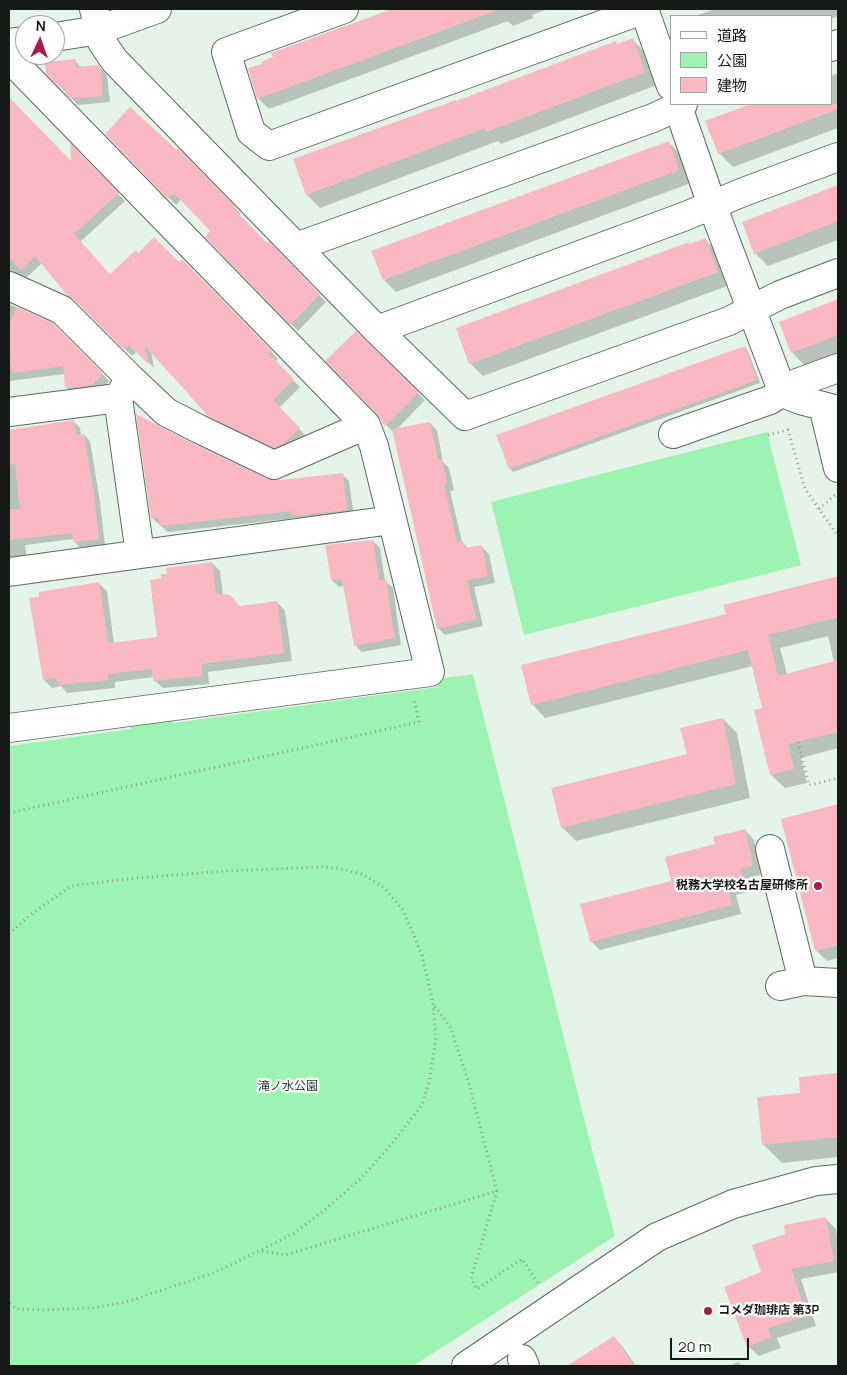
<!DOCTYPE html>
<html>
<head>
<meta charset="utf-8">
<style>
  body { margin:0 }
  #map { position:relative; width:847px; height:1375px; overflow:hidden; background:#e5f4e8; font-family:Manrope,"Noto Sans JP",sans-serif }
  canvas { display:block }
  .frame { position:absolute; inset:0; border:10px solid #151a16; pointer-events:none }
  .legend { position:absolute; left:670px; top:15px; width:162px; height:90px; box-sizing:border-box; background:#fff; border:1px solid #a1a3a2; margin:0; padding:6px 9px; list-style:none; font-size:15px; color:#151a16 }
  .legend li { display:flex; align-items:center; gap:10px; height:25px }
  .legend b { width:25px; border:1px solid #a1a3a2 }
  .north { position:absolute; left:15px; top:15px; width:50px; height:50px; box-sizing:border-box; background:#fff; border:1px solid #a1a3a2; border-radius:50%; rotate:3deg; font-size:14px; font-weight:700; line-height:20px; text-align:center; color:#151a16 }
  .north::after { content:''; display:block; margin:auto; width:18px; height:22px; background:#ac1948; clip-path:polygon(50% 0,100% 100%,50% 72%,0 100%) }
  .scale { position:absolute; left:670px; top:1338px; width:79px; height:22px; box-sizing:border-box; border:2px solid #151a16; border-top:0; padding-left:6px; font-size:15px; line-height:18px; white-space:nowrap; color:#151a16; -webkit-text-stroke:4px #fff; paint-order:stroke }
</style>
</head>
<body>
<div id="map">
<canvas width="847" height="1375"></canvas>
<div class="frame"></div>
<ul class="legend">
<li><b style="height:6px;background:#fff"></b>道路</li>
<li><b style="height:14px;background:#9df4b2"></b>公園</li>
<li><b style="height:14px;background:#fab9c2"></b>建物</li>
</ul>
<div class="north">N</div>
<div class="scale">20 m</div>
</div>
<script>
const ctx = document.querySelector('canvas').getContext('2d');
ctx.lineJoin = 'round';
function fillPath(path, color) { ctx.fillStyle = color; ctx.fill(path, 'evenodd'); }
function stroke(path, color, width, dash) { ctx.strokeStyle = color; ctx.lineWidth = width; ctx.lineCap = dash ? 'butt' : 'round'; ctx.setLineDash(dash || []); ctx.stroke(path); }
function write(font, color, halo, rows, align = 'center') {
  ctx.font = font + ' Manrope,"Noto Sans JP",sans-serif'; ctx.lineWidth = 4.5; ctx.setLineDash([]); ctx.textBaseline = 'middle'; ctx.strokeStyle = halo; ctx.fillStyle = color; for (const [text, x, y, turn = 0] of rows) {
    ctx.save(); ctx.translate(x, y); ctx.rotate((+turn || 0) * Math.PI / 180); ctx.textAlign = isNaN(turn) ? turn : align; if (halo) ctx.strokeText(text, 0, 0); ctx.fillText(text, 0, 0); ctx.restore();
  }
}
fillPath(new Path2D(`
  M767,432L801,565L524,635L491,502Z
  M473,674L588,1134L615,1236L413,1366H9V746L131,729L130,721L172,716L173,723L438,687L437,679Z`), '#9df4b2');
fillPath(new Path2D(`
  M398,9H548L532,15L533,18L513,26L508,21L269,109L258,98L275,58L273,54Z
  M715,9H838V16L831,19V16H695Z
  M633,40L646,53L657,85L501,144L498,141L320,208L307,195L455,102L616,43L618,45Z
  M75,61L82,68L98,66L106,74L107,76L110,102L78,105L48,73Z
  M838,73V128L733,167L719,153L707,121L755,104H831V76Z
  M9,82L10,100L73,164L71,146L125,201L80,242L111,276L138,254L179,264L182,260L278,359L275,362L300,387L279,408L306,436L292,450L282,454L218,423L151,351L154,368L137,351L132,356L82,306L67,294L42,263L25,279L9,280Z
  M106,134L177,152L178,150L241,214L239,215L267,245L269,243L326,302L298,331L206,237L212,231L181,199L176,205Z
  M668,142L681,155L691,183L396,292L384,280Z
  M838,187V240L768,266L755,253L744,223Z
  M705,240L718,252L730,285L483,376L470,363L690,245Z
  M838,301V354L805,366L792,352L781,323Z
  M9,304L52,324L109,381L100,392L73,395L66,387L65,374L9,381Z
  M356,333L425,400L396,430L430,423L437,430L443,462L449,468L454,490L450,491L462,542L469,549L482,547L489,554L495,583L474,587L483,626L445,635L438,628L394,433L386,425L378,413Z
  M745,347L748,351L760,383L513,472L510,468Z
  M74,422L80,428L81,436L84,435L90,441L100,502L105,545L80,548L74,541V539L25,545L27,559L9,561V431Z
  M342,474L349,481L354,517L300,522L296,518L168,532L152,518L267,480L281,481Z
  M373,541L380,548L385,581L393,588L401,645L362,652L355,645L344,586L339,587L332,580Z
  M212,563L220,571L223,595L240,607L277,602L285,611L292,661L208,672L209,684L163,688L154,680V677L115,682V688L67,693L61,686L52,688L44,680L98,583L107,591L114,644L158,638Z
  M838,578V748L801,758L807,783L785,788L771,775L764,709L753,666L545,718L532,704L727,615L725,606ZM828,636L834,662L787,674L780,648Z
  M723,719L737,733L750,798L576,841L562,827L688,755Z
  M838,806V958L827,961L816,950L783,820Z
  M745,830L754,840L761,875L749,877L752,891L736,895L741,914L600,950L591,941L673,881L716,845Z
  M837,1072H838V1157L782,1163L763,1144L837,1075Z
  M825,1218L836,1229L838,1242V1272L801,1279L816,1326L777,1338L781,1348L759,1356L748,1346L762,1273L787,1235Z
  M614,1337L622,1346L636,1366H592L586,1356Z
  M738,1362L742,1366H729Z`), '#0003');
fillPath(new Path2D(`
  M392,9H494L495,11L257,99L248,68L262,64L261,62L273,57L271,53Z
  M633,38L645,72L486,132L485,128L306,195L293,159L456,100V101L616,41L617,44Z
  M76,59V67L99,65L100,68L103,96L70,98L66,94L65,87L60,88L46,74L45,62Z
  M9,97L71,161L70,143L119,193L74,234L110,274L136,250L138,253L154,237L179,262L182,259L272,351L269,354L294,379L273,400L300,428L284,443L274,448L209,417L145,346L148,364L129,345L124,350L73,299L67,295L35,256L21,270L9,257Z
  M751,104H838V109L718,154L705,121Z
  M130,107L177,150L178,148L235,206L233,208L267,243L269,241L320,294L290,325L205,237L210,231L174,193L168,199L105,134Z
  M669,141L679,170L383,280L371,251Z
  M838,185V221L754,254L742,222Z
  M706,238L718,272L469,364L456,328L689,242V244Z
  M838,299V335L791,353L779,322Z
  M17,307L53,323L103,373L92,385L65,388L63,366L12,373L9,348V326Z
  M356,331L419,392L385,426L377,414L325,361Z
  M745,346L757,380L509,469L496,435Z
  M136,414L192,443L268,479L281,480L343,473L347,510L292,516L291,511L160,526L158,518L151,519Z
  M74,420L76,435L84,434L94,495L99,539L73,542L72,533L9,540V510L20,509L15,464L9,465V430Z
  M430,422L438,460L442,459L447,483L444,484L457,543L463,541L465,548L482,545L488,576L467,580L476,619L437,629L392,429Z
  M373,540L379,580H387L389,604L395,638L354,646L342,579L331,580L325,545Z
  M212,562L216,593L230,595L240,606L277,601L284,653L201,664L202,676L153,681L152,669L107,674L108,680L82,683V682L58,685L57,678L43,680L29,598L39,597V592L99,582L108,642L110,641L111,643L157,637L150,580L161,578V574H167L166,568Z
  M838,576V617L768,635L778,676L838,660V732L788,744L794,769L770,775L754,710L762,708L748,650L531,705L521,665L726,614L723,605Z
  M723,718L736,784L561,828L551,788L687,754L680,728Z
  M838,804V945L815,951L781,819Z
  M745,829L753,866L740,868L744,881L727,885L732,905L590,942L580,904L671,881L665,857L715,844L713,837Z
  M838,1073V1137L762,1145L757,1097L800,1093L799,1077Z
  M826,1217L834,1261L791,1269L807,1316L768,1328L771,1337L747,1347L724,1287L761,1272L752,1245L785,1234L784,1225Z
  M614,1336L634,1366H567Z`), '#fab9c2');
const minor = new Path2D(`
  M94,9L102,42L114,60L377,330L465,416L729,321L780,295L838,273
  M344,9L226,52L251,132L269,146L645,9
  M644,9L671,86
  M55,37L99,30L157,9
  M9,43L25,41
  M831,47L838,44
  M9,58L366,425L274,465L199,429L166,412L130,378L118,398L9,412
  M677,104L712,205L783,393L800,400L838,410
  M296,247L653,118L683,104
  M9,286L62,310L130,378
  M377,330L683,217L746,191L838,157
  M118,398L140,554
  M823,406L838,468
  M673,434L770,400L797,383L838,368
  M9,572L392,520
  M9,728L430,672L374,446L366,425
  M770,849L803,981
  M780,986L803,981L838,983
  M522,1359L525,1366
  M466,1366L657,1237L733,1204L816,1181L838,1179`);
stroke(minor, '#5c695f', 30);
stroke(new Path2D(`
  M768,435L788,430L805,489L838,536
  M819,509L835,495
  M798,742L809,785L838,778
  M9,813L419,722L414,700
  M9,934L30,915L71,886L136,878L226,871L321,867L338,868L362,874L384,888L403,910L422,955L433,1004L436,1037L430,1078L422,1105L385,1152L360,1179L327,1208L293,1234L216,1272L126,1302L92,1308L44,1310L17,1309L9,1303
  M497,1191L471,1279L477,1289L522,1259L539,1284
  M262,1251L285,1255L497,1191L469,1084L450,1026L433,1004`), '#8f9a91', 3, [1, 4]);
stroke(minor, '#fff', 28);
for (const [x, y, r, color] of [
  [818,886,5,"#ac1948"],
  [708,1311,5,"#ac1948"]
]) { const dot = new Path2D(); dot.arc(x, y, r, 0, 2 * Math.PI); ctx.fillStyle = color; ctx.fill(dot); stroke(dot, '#fff', 2); }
write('bold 12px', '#151a16', '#fff', [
  ["税務大学校名古屋研修所",808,886],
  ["コメダ珈琲店 第3P",718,1311,"left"]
], 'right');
write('12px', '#173b21', '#fff', [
  ["滝ノ水公園",288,1087]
]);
</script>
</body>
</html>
